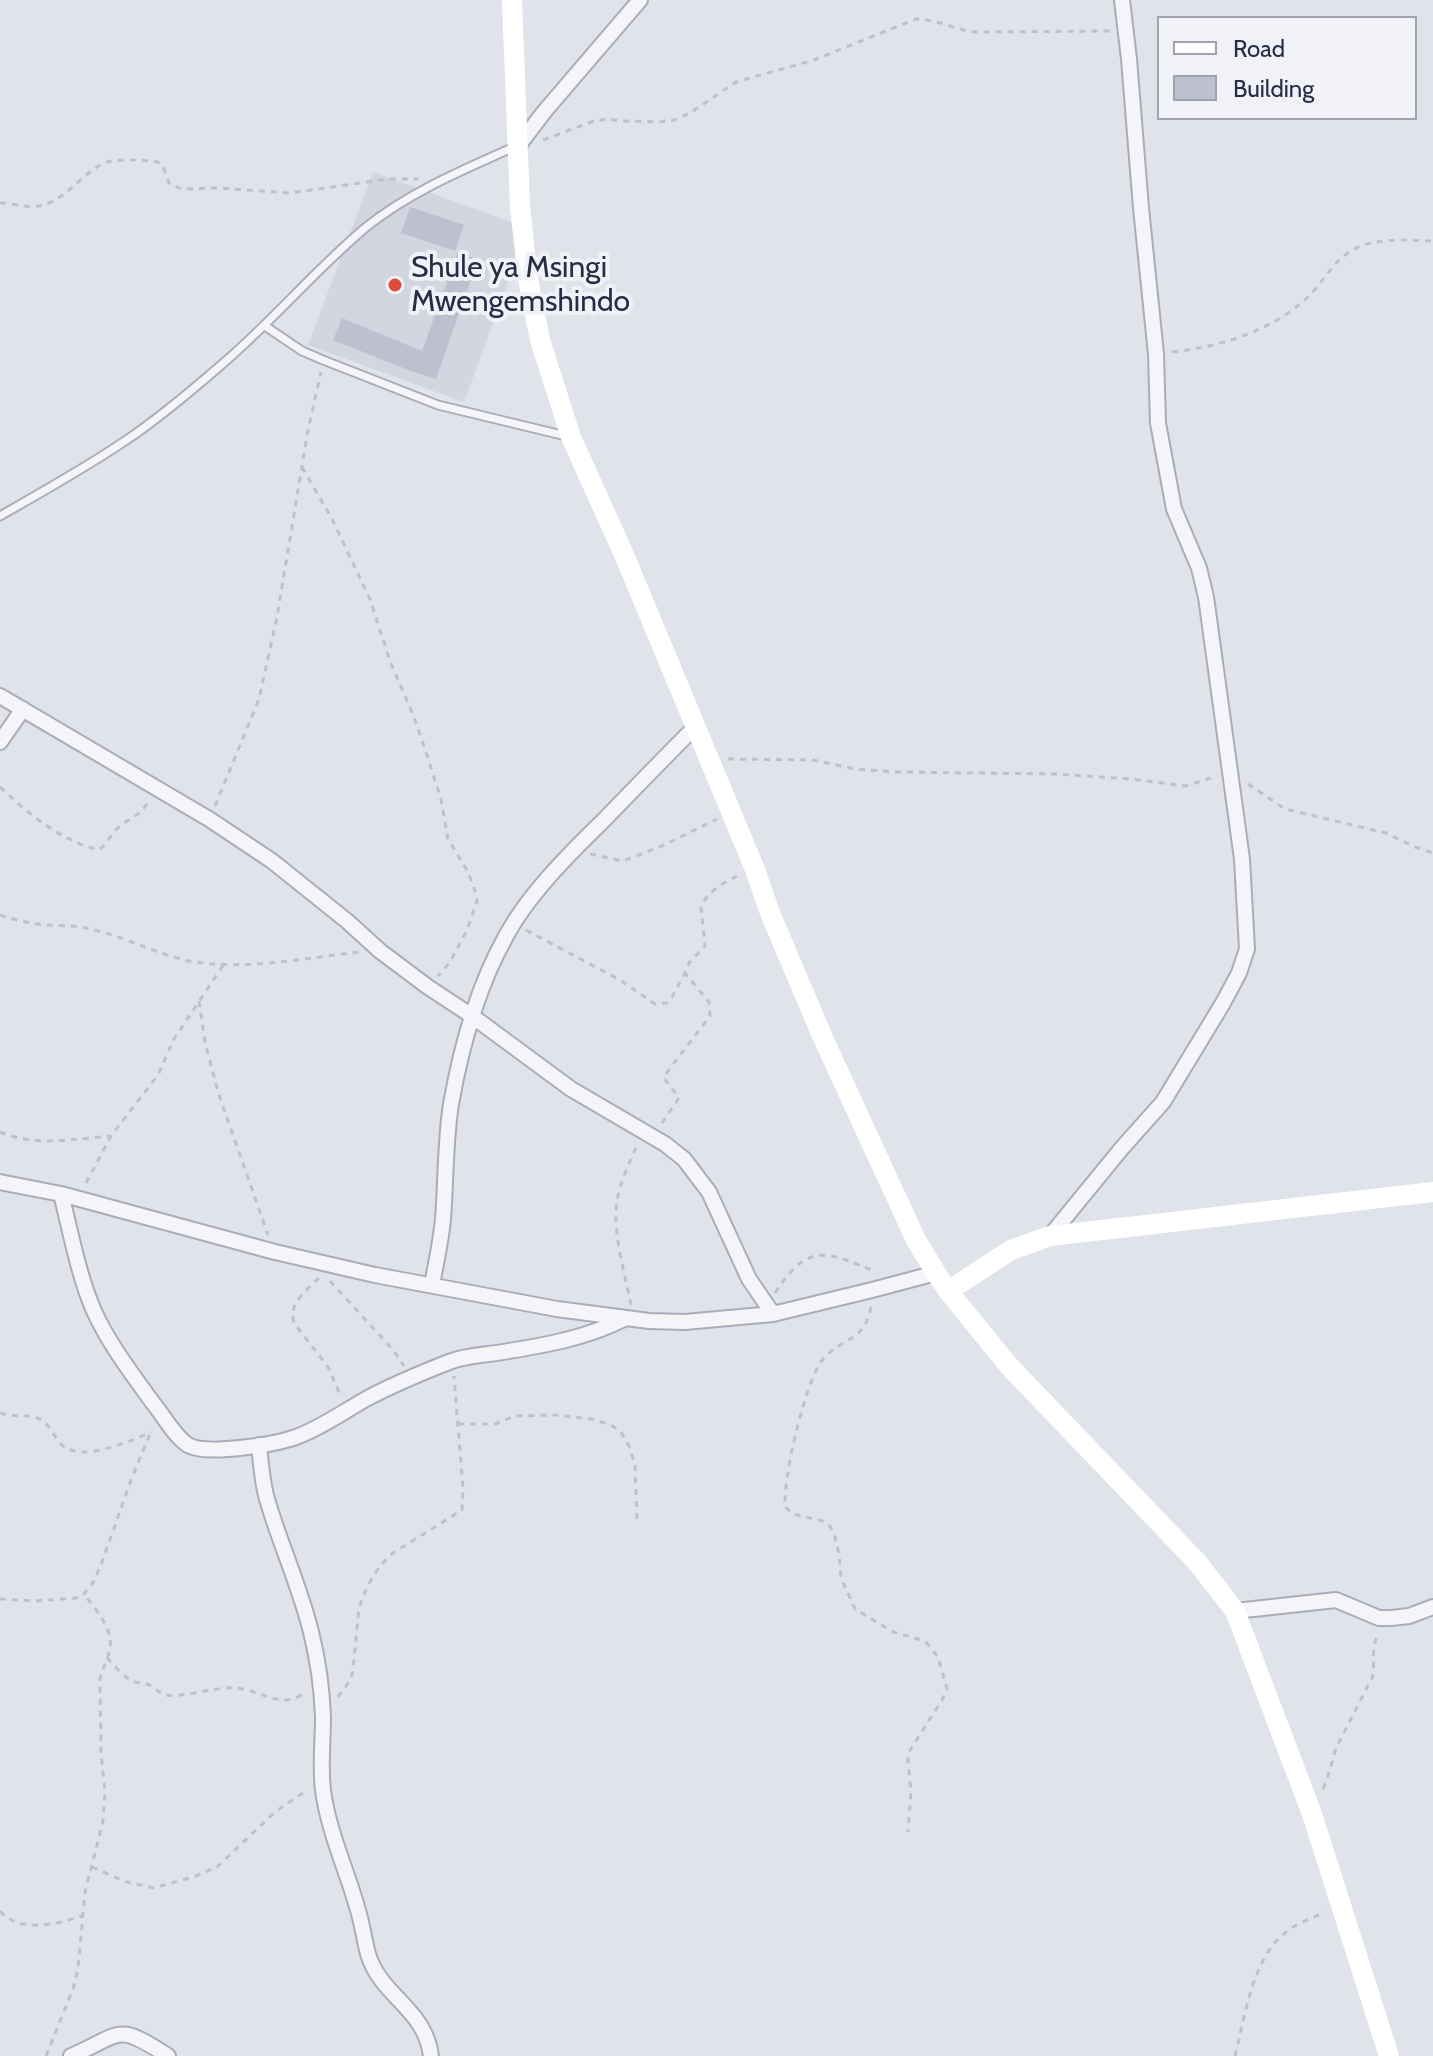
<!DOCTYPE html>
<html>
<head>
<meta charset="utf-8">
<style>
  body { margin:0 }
  #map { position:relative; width:1433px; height:2056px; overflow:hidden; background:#e1e3eb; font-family:Cabin,sans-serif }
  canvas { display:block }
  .legend { position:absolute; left:1157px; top:16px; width:260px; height:104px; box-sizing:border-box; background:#f1f2f8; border:2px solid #a1a2b0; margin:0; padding:10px 14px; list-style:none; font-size:24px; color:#282b45 }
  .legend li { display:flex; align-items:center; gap:16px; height:40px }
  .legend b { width:40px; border:2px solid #a1a2b0 }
</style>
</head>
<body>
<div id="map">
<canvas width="1433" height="2056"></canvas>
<ul class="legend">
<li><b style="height:10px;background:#fff"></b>Road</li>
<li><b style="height:22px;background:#bec0cf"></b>Building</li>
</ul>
</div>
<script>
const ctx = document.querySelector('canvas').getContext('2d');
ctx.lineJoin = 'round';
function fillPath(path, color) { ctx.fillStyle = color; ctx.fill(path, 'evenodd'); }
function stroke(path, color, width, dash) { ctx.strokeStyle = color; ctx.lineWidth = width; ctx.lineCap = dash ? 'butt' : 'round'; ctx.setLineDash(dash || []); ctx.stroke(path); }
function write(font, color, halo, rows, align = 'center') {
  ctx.font = font + ' Cabin,sans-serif'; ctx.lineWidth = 8; ctx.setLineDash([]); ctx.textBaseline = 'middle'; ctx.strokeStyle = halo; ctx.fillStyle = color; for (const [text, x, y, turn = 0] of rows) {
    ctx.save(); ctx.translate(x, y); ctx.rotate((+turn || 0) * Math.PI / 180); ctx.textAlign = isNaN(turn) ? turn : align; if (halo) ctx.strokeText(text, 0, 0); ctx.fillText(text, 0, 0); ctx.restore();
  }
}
fillPath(new Path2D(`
  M373,172L528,228L464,402L308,345Z`), '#d3d5e1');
fillPath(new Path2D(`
  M410,207L464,225L455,251L401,233Z
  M458,252L478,260L436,379L411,371L333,340L342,318L422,351Z`), '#bec0cf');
const lane = new Path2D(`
  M265,326L302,351L323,360L438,405L566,436
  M0,516C42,492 85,468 125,441C158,419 190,392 220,366C271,323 314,271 365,228C409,192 463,170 514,147`);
const street = new Path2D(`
  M519,145L544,112L640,0
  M0,696L209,819L272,861L347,921L380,951L428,987L472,1016L571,1089L665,1144L684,1159L709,1192L749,1279L773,1314
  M0,742L23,709
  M0,1182L61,1194L275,1252L375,1275L557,1309L649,1321L685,1322L773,1314L872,1290L936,1273
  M61,1194C71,1233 78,1274 94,1311C109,1344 132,1374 153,1403C164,1416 174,1436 188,1445C206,1456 277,1444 296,1437C321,1428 343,1412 366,1399C392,1385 421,1373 449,1362C466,1355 486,1355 503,1352C546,1345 587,1338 626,1318
  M1050,1236L1122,1148L1163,1102L1223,1003L1239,973L1247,949L1242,859L1206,597L1199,568L1174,509L1158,423L1156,354L1141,208L1129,59L1122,0
  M432,1285C436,1263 441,1241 443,1219C446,1181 445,1142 451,1104C461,1048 477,988 505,938C527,896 568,855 602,822C633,790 664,758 695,727
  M259,1445C261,1463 262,1482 267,1499C280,1544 300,1587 311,1632C318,1660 322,1689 323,1717C323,1741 320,1766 323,1790C328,1830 346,1868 357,1907C362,1922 364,1939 368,1954C381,1997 425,2008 431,2056
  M1235,1611L1336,1600L1379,1618H1391L1409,1616L1433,1607
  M71,2056C124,2033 115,2022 168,2056`);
stroke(lane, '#aaacb9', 11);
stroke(street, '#aaacb9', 18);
stroke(new Path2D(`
  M543,140L594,121L607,119L621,121L660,122L674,120L690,113L736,82L814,60L916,19C937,19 955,30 975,32L1111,31
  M0,203C12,203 26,208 38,206C64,202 80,176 102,164C112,158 146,160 158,162L163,166L169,183L181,189L218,188L290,193L388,179H418
  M1172,352C1220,347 1271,331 1307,298C1322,284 1332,263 1349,252C1372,237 1406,240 1433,241
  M302,467L332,519L370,599L390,661L411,710L421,737L441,799L448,839L468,872L475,891L477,901L467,930L450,962L438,976
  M728,759L813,760L855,769L897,772L1057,774L1130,779L1186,786L1217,776
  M1248,784L1285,809L1386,833L1415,847L1433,853
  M0,787C29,814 59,840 99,850C107,844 110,836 117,829C128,818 141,816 148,802
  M215,806L259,699L277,617L308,430L321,372
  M590,854L623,861L662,846L717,819
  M0,915C15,920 32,924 48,925C62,926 76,925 90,929C124,936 155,954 189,961C246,971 304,958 360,952
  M526,930L620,980L655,1004L667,1003L672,997L685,973
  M199,1001L205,1042L218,1092L268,1235
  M662,1123L679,1098L664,1078L665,1075L710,1016L709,1002L685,973L689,963L705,946L701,907C707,892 723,883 737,876
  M0,1132C35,1147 74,1139 111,1136
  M86,1183L111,1136L158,1075L174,1039L224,964
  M319,1278C306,1291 288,1303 294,1323L328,1367L341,1397
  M330,1281L394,1351L404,1366
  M775,1293C808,1242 826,1251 876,1272
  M631,1305C625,1274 615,1242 616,1211C617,1188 628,1166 637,1145
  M871,1307C865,1342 842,1337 823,1359C805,1381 783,1478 785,1507L793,1514L823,1521L830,1526L835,1537L839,1554L841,1578L855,1609L893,1632L925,1641L938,1657L947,1689L942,1700L909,1752L908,1762L911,1791L908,1832
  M0,1413C12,1417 26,1414 37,1418C50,1422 53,1437 62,1445C82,1463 131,1441 151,1432
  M458,1424H495L515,1416L555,1415L591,1419L611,1425L621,1432L629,1446L635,1465L637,1521
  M0,1599L36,1601L76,1598L84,1594L94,1581L102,1562L131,1480L152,1429
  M107,1658C115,1666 124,1678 135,1682C139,1683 143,1683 147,1684C153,1686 157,1691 163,1694C178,1700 215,1686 236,1688C261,1690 283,1711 305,1692
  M338,1697L351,1679L353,1669L359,1608C365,1588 377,1566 393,1553L462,1510L463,1488L454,1376
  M1323,1789L1330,1770L1336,1748L1372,1678C1376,1663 1370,1647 1379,1633
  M92,1867L126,1882L154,1888L196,1876L217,1867L275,1812L307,1790
  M0,1911C20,1934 57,1924 82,1916
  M46,2056L73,1989L78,1969L85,1892L103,1821L105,1791L101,1753L100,1680C102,1669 108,1659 110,1648C113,1628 95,1609 84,1594
  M1235,2056C1245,2017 1252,1958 1286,1932C1297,1923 1313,1918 1325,1912`), '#c0c0ca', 3, [6, 6]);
stroke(lane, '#f5f5f9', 7);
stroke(street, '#f5f5f9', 14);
stroke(new Path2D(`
  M512,0L520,207L528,279L540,340L571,437L625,557L754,867L770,913L823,1038L916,1240L936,1273L948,1291L1009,1366L1197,1562L1235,1611L1312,1814L1389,2056
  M948,1291L1011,1250L1050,1236L1433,1192`), '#fff', 20);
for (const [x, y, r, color] of [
  [395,285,8,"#dc4d3b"]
]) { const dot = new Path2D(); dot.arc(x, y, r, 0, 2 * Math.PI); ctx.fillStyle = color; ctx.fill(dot); stroke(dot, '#f1f2f8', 3); }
write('30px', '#282b45', '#f1f2f8', [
  ["Shule ya Msingi",411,268],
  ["Mwengemshindo",411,302]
], 'left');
</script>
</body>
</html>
